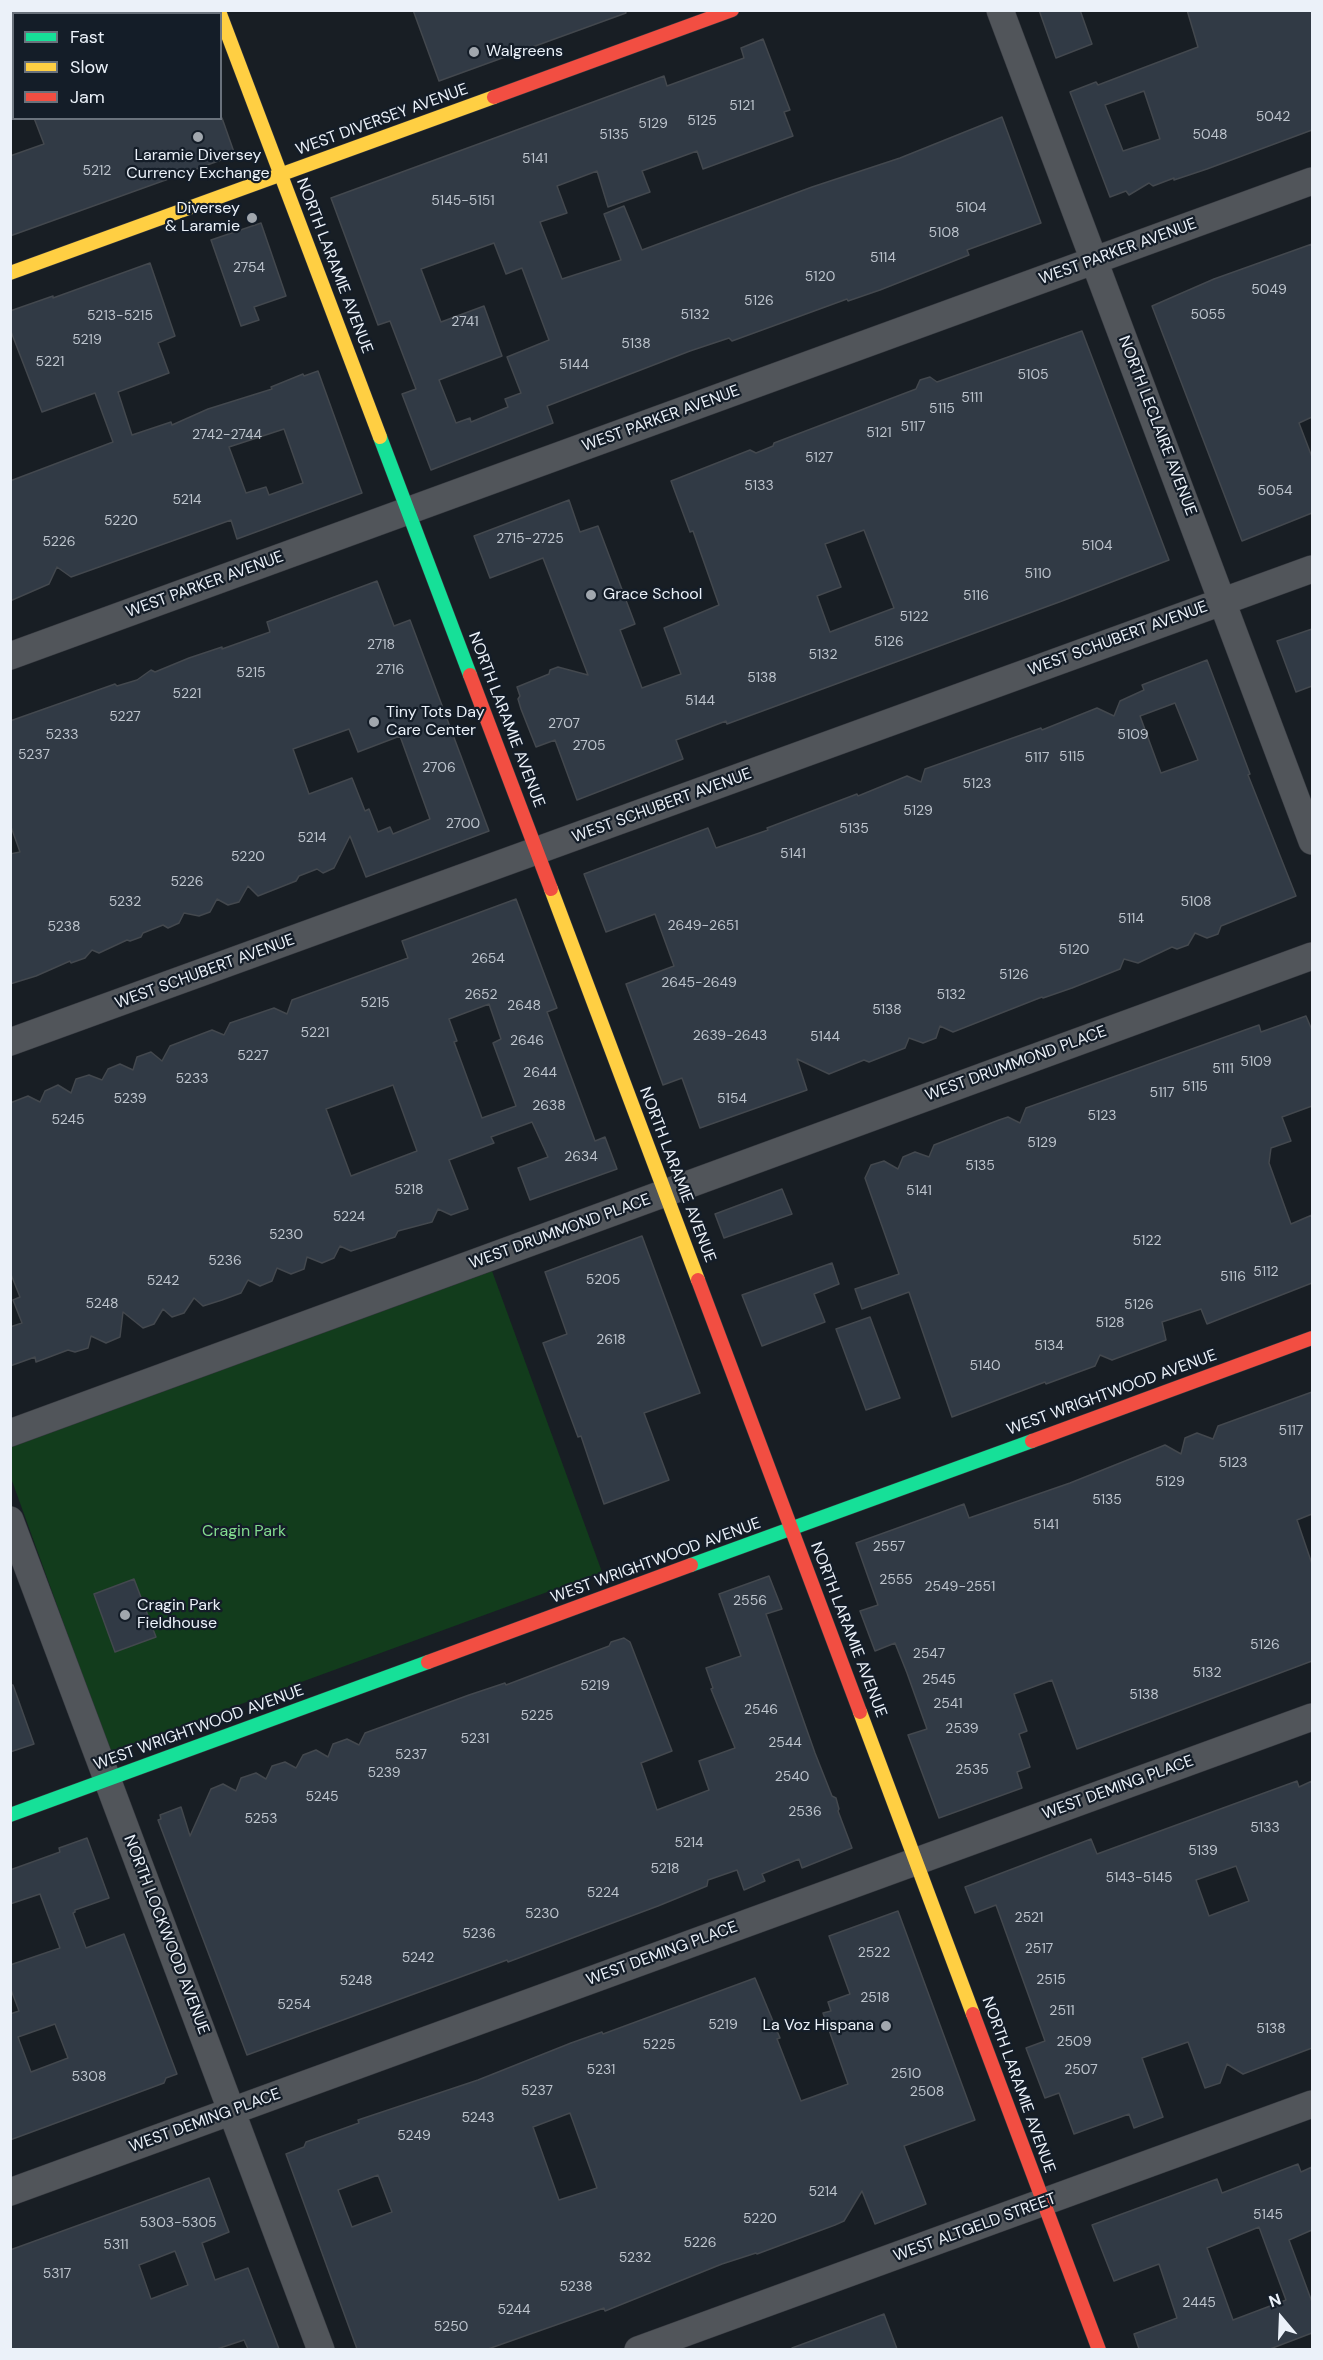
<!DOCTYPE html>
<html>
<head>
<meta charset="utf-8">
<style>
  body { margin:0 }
  #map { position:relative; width:1323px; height:2360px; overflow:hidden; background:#181e24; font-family:"DM Sans",sans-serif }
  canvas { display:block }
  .frame { position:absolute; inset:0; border:12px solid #ebf1f9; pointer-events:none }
  .legend { position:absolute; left:12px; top:12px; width:210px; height:108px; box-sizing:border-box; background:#141d28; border:2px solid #6a727c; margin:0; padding:8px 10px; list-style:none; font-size:18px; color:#ebf1f9 }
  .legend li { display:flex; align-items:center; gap:12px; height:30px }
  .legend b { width:30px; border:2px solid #6a727c }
  .north { position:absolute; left:1251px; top:2288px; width:60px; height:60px; -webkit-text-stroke:4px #141d28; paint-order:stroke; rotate:341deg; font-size:16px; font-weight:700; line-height:24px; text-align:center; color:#ebf1f9 }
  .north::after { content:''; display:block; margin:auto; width:21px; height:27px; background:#ebf1f9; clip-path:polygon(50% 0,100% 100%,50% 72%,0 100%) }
</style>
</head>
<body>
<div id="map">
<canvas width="1323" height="2360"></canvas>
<div class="frame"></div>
<ul class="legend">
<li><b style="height:8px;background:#16e098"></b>Fast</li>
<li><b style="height:8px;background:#ffcf43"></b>Slow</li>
<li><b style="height:8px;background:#f24e42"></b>Jam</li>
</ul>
<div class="north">N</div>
</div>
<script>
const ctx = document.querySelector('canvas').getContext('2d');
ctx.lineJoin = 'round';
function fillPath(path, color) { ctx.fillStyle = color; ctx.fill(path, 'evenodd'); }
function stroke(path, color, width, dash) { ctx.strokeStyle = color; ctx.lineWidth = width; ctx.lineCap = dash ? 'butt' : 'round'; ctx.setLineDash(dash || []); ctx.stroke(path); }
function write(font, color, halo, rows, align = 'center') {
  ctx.font = font + ' "DM Sans",sans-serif'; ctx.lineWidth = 4.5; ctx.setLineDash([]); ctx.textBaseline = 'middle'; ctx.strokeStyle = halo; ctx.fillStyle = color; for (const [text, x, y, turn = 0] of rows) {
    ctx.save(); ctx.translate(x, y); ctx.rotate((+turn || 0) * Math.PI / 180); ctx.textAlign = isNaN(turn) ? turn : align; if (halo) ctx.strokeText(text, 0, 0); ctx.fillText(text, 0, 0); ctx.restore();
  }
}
fillPath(new Path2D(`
  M492,1271L602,1572L110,1752L11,1478V1446Z`), '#123c1c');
const building = new Path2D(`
  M413,10H625L626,13L439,81Z
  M1039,10H1080L1092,44L1056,58Z
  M1187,10H1312V130L1207,169L1174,180V178L1153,186L1149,183L1129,195L1126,191L1110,197L1070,92L1096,82L1098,85L1198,47ZM1144,91L1160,139L1123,151L1105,105Z
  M763,39L790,110L784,112L793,136L703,169L697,151L642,171L650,192L608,207L597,171L557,186L567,213L540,222L562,279L621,260L604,214L624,206L642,250L812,187L900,158L1002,117L1041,223L967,250L969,255L880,290L848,301L847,299L732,341L729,338L690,351L547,406L553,423L431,470L402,394L416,389L390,321L378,325L331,198L664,76L667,86L744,58L741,48ZM494,243L506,274L522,268L549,340L507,357L521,393L505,399L508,407L471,422L470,418L456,423L439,380L502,356L484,306L441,322L421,269Z
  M34,118H222L235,155L10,236V156L44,144Z
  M261,223L286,296L254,307L259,320L241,326L211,240Z
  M1312,244V417L1299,423L1312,457V513L1242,541L1152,306L1214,279Z
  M150,263L175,336L158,343L169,373L118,392L132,435L171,422L172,425L208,409L272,389L271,387L303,374L304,376L318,371L362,493L237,539L231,520L71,577L57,567L49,584L10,601V481L113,442L95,393L42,412L10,329V311L53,296V298ZM284,429L303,483L269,495L266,487L246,493L229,447Z
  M1082,331L1169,560L1062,601L787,702L727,724L726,721L676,740L683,759L577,800L555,740L536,747L521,709L518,699L520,696L517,687L549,674L550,670L558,667L588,675L543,558L490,578L474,536L569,500L580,532L598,526L635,624L620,630L642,688L681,674L664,628L719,605L693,531L690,532L671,481L750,450L756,453L773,446L774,443L916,389L920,380L930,377L937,382ZM864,530L894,608L830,632L817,596L841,587L825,544Z
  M377,581L394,626L410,620L489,831L366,877L350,836L334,868L323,873L317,869L299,876L296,881L258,896L248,886L239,902L228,905L217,899L210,912L199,916L184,913L179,923L168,928L163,925L143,933L141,937L130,941L127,940L99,953L92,950L85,958L71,963L70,961L36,976L10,984V854L20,852L10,824V721L115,684L117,686L137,680L151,670L155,672L189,658L222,647V649L270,632L267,622ZM349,729L358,752L400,736L430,819L393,834L390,827L378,832L369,809L365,811L352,778L309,794L293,749Z
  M1312,629V686L1296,692L1277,641Z
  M1207,660L1250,774L1248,775L1296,896L1221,926L1218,934L1207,938L1195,933L1188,945L1177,949L1172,947L1138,963L1124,959L1120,969L1072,988L1043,998L1042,997L953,1032L940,1026L936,1038L923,1043L909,1038L905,1048L869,1062L864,1060L829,1074L797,1059L807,1090L700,1128L682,1078L663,1085L626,984L674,966L655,914L606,932L584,874L708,828L716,848L768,830L767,828L857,794L858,796L907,776L921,782L925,769L1041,728L1042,730L1097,708L1114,716L1120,701L1144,690L1142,685ZM1175,703L1198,760L1161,773L1140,716Z
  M516,899L557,1008L547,1012L595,1141L605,1137L617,1169L530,1200L518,1168L548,1157L532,1122L491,1137L494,1143L449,1160L468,1209L451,1215L438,1209L432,1222L398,1231L395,1237L351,1251L340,1246L334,1258L322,1263L307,1257L304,1269L291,1274L277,1268L272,1281L260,1286L248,1280L241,1293L222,1300L203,1306L194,1298L184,1313L172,1317L163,1309L154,1324L143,1328L123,1312L120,1337L106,1343L91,1336L88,1348L75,1352L68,1350L36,1362L35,1357L10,1366V1327L22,1323L13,1300L20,1297L10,1272V1103L28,1096L40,1102L45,1091L58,1085L71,1093L76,1079L89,1075L102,1080L108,1069L120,1064L133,1070L137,1057L151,1052L162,1061L170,1046L212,1030L224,1035L230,1023L274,1008L287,1014L292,1000L408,958L402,941ZM489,1004L501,1039L493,1043L516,1106L482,1118L454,1042L457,1041L449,1019ZM393,1085L417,1151L351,1176L326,1109Z
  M1306,1016L1312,1030V1106L1282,1117L1291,1141L1271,1148L1269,1163L1291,1224L1312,1215V1283L1207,1324L1201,1309L1162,1322L1166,1340L1112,1360L1100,1355L1095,1366L1046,1384L1045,1382L952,1417L909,1292L862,1309L855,1289L899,1274L865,1178L871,1165L884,1161L898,1169L903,1157L915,1152L929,1157L934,1145L999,1120L1008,1117L1020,1123L1026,1108L1259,1025L1261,1032Z
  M782,1189L792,1214L724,1238L715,1214Z
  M642,1236L700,1393L644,1413L669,1480L604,1504L581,1436L578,1437L543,1343L567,1334L545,1272Z
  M832,1263L839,1284L814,1294L825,1322L762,1346L742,1295Z
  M870,1317L900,1398L866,1410L836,1329Z
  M1312,1392V1514L1297,1520L1312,1564V1661L1077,1749L1052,1680L1014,1694L1027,1731L1019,1734L1030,1767L1017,1772L1022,1788L939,1818L908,1735L927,1729L907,1673L895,1643L875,1651L860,1611L878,1605L856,1543L964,1504L969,1518L1070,1483L1165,1445L1181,1454L1185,1438L1197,1433L1213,1439L1218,1426Z
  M769,1576L782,1609L766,1614L815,1753L832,1796L836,1798L839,1809L838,1811L852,1848L802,1868L799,1859L762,1874L765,1881L744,1890L737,1870L708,1880L707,1886L658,1906L508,1962L507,1960L247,2055L158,1820L161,1819L160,1815L181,1807L190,1836L211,1789L223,1784L236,1791L241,1778L256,1773L266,1779L272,1766L285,1762L296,1768L303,1755L316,1750L328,1757L333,1744L347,1739L359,1745L365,1733L469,1695L505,1683L506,1685L609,1646L611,1642L624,1638L630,1642L672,1751L641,1763L657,1810L709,1790L699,1761L735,1748L711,1689L713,1688L706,1668L741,1656L719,1594Z
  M134,1579L156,1637L115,1652L94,1594Z
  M10,1685H13L34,1744L10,1752Z
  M1297,1781L1299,1787L1312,1781V2048L1243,2074L1227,2064L1220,2083L1205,2088L1188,2042L1142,2058L1163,2117L1134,2128L1129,2114L1074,2134L1059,2093L1045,2098L1026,2048L1045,2041L996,1905L975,1913L965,1887L1091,1839L1097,1854ZM1236,1866L1249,1901L1209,1916L1196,1880Z
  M87,1838L109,1898L75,1910V1912L73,1913L86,1948L124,1934L177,2074L166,2078L164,2083L10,2140V2014L19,2011L10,1987V1965L60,1948L40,1894L10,1904V1870L60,1852L59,1848ZM55,2024L68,2058L31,2072L18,2037Z
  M898,1911L975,2120L904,2146L926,2204L875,2224L862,2191L844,2221L835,2225L757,2254L756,2253L722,2264L605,2311L604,2308L488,2349H357L286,2154L304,2147L306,2142L359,2123L358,2120L478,2080L571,2043L602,2032L603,2034L755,1978L780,2038L777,2039L801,2101L848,2084L823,2013L831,2011L828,2002L850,1994L829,1936ZM570,2113L597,2188L559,2200L533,2127ZM378,2175L392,2212L352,2227L338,2190Z
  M1298,2164L1301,2172L1312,2167V2230L1289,2240L1312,2302V2333L1270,2349H1139L1134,2334L1177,2318L1159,2264L1114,2281L1092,2225L1217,2179L1222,2193ZM1259,2227L1286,2300L1233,2320L1207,2248Z
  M209,2178L229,2232L202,2243L215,2280L248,2268L279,2349H248L244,2340L217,2349H10V2250ZM175,2251L188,2285L151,2299L139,2265Z
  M884,2314L897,2349H792V2348Z`);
fillPath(building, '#313a45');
stroke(building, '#43484e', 1.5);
const street = new Path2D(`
  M1000,10L1312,841
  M10,656L1312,181
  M10,1042L1312,569
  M10,1433L1312,956
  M10,1520L321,2350
  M10,2192L1312,1717
  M638,2350L1312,2104`);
const fast = new Path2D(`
  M380,437L470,675
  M691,1565L1032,1441
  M10,1815L428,1662`);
const slow = new Path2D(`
  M220,14L380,437
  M10,273L494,97
  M551,889L698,1280
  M860,1712L973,2014`);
const jam = new Path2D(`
  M494,97L732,10
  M470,675L551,889
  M698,1280L860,1712
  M1032,1441L1312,1338
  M428,1662L691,1565
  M973,2014L1099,2350`);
stroke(street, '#373a40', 28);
stroke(fast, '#373a40', 15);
stroke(slow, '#373a40', 15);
stroke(jam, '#373a40', 15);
stroke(street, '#51555a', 27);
stroke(fast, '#16e098', 14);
stroke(slow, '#ffcf43', 14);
stroke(jam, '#f24e42', 14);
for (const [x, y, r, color] of [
  [474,52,6,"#a1a7ae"],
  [198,137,6,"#a1a7ae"],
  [252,218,6,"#a1a7ae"],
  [591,595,6,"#a1a7ae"],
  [374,722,6,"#a1a7ae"],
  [125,1615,6,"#a1a7ae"],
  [886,2026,6,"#a1a7ae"]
]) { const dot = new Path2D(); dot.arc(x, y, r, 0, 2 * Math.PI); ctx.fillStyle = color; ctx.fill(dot); stroke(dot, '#141d28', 2); }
write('14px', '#bcc3cc', null, [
  ["5121",742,106],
  ["5042",1273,117],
  ["5125",702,121],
  ["5129",653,124],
  ["5135",614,135],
  ["5048",1210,135],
  ["5141",535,159],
  ["5212",97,171],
  ["5145-5151",463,201],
  ["5104",971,208],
  ["5108",944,233],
  ["5114",883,258],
  ["2754",249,268],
  ["5120",820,277],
  ["5049",1269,290],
  ["5126",759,301],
  ["5132",695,315],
  ["5055",1208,315],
  ["5213-5215",120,316],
  ["2741",465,322],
  ["5219",87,340],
  ["5138",636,344],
  ["5221",50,362],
  ["5144",574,365],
  ["5105",1033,375],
  ["5111",972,398],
  ["5115",942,409],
  ["5117",913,427],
  ["5121",879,433],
  ["2742-2744",227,435],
  ["5127",819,458],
  ["5133",759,486],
  ["5054",1275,491],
  ["5214",187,500],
  ["5220",121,521],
  ["2715-2725",530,539],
  ["5226",59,542],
  ["5104",1097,546],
  ["5110",1038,574],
  ["5116",976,596],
  ["5122",914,617],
  ["5126",889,642],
  ["2718",381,645],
  ["5132",823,655],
  ["2716",390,670],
  ["5215",251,673],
  ["5138",762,678],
  ["5221",187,694],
  ["5144",700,701],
  ["5227",125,717],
  ["2707",564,724],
  ["5233",62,735],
  ["5109",1133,735],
  ["2705",589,746],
  ["5237",34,755],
  ["5115",1072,757],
  ["5117",1037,758],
  ["2706",439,768],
  ["5123",977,784],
  ["5129",918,811],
  ["2700",463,824],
  ["5135",854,829],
  ["5214",312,838],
  ["5141",793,854],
  ["5220",248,857],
  ["5226",187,882],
  ["5232",125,902],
  ["5108",1196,902],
  ["5114",1131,919],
  ["2649-2651",703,926],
  ["5238",64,927],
  ["5120",1074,950],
  ["2654",488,959],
  ["5126",1014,975],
  ["2645-2649",699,983],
  ["2652",481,995],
  ["5132",951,995],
  ["5215",375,1003],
  ["2648",524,1006],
  ["5138",887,1010],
  ["5221",315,1033],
  ["2639-2643",730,1036],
  ["5144",825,1037],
  ["2646",527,1041],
  ["5227",253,1056],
  ["5109",1256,1062],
  ["5111",1223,1069],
  ["2644",540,1073],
  ["5233",192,1079],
  ["5115",1195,1087],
  ["5117",1162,1093],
  ["5239",130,1099],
  ["5154",732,1099],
  ["2638",549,1106],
  ["5123",1102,1116],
  ["5245",68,1120],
  ["5129",1042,1143],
  ["2634",581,1157],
  ["5135",980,1166],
  ["5218",409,1190],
  ["5141",919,1191],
  ["5224",349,1217],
  ["5230",286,1235],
  ["5122",1147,1241],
  ["5236",225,1261],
  ["5112",1266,1272],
  ["5116",1233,1277],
  ["5205",603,1280],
  ["5242",163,1281],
  ["5248",102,1304],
  ["5126",1139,1305],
  ["5128",1110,1323],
  ["2618",611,1340],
  ["5134",1049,1346],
  ["5140",985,1366],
  ["5117",1291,1431],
  ["5123",1233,1463],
  ["5129",1170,1482],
  ["5135",1107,1500],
  ["5141",1046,1525],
  ["2557",889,1547],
  ["2555",896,1580],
  ["2549-2551",960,1587],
  ["2556",750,1601],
  ["5126",1265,1645],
  ["2547",929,1654],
  ["5132",1207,1673],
  ["2545",939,1680],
  ["5219",595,1686],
  ["5138",1144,1695],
  ["2541",948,1704],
  ["2546",761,1710],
  ["5225",537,1716],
  ["2539",962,1729],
  ["5231",475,1739],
  ["2544",785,1743],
  ["5237",411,1755],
  ["2535",972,1770],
  ["5239",384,1773],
  ["2540",792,1777],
  ["5245",322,1797],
  ["2536",805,1812],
  ["5253",261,1819],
  ["5133",1265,1828],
  ["5214",689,1843],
  ["5139",1203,1851],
  ["5218",665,1869],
  ["5143-5145",1139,1878],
  ["5224",603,1893],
  ["5230",542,1914],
  ["2521",1029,1918],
  ["5236",479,1934],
  ["2517",1039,1949],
  ["2522",874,1953],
  ["5242",418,1958],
  ["2515",1051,1980],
  ["5248",356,1981],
  ["2518",875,1998],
  ["5254",294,2005],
  ["2511",1062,2011],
  ["5219",723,2025],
  ["5138",1271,2029],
  ["2509",1074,2042],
  ["5225",659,2045],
  ["5231",601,2070],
  ["2507",1081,2070],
  ["2510",906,2074],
  ["5308",89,2077],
  ["5237",537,2091],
  ["2508",927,2092],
  ["5243",478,2118],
  ["5249",414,2136],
  ["5214",823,2192],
  ["5145",1268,2215],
  ["5220",760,2219],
  ["5303-5305",178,2223],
  ["5226",700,2243],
  ["5311",116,2245],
  ["5232",635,2258],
  ["5317",57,2274],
  ["5238",576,2287],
  ["2445",1199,2303],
  ["5244",514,2310],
  ["5250",451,2327]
]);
write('16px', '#ebf1f9', '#141d28', [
  ["Walgreens",486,52],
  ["Laramie Diversey",198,156,"center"],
  ["Currency Exchange",198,174,"center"],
  ["Diversey",240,209,"right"],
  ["& Laramie",240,227,"right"],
  ["Grace School",603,595],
  ["Tiny Tots Day",386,713],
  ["Care Center",386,731],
  ["Cragin Park",137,1606],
  ["Fieldhouse",137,1624],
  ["La Voz Hispana",874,2026,"right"]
], 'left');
write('16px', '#ebf1f9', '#141d28', [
  ["WEST DIVERSEY AVENUE",382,120,-20],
  ["WEST PARKER AVENUE",1118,252,-20],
  ["NORTH LARAMIE AVENUE",334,266,69],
  ["WEST PARKER AVENUE",661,419,-20],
  ["NORTH LECLAIRE AVENUE",1157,426,69],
  ["WEST PARKER AVENUE",205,585,-20],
  ["WEST SCHUBERT AVENUE",1118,639,-20],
  ["NORTH LARAMIE AVENUE",506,720,69],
  ["WEST SCHUBERT AVENUE",662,806,-20],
  ["WEST SCHUBERT AVENUE",205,972,-20],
  ["WEST DRUMMOND PLACE",1016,1064,-20],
  ["NORTH LARAMIE AVENUE",677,1175,69],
  ["WEST DRUMMOND PLACE",560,1232,-20],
  ["WEST WRIGHTWOOD AVENUE",1112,1393,-20],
  ["WEST WRIGHTWOOD AVENUE",656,1561,-20],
  ["NORTH LARAMIE AVENUE",848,1630,69],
  ["WEST WRIGHTWOOD AVENUE",199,1728,-20],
  ["WEST DEMING PLACE",1118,1788,-20],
  ["NORTH LOCKWOOD AVENUE",166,1935,69],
  ["WEST DEMING PLACE",662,1954,-20],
  ["NORTH LARAMIE AVENUE",1018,2085,70],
  ["WEST DEMING PLACE",205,2121,-20],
  ["WEST ALTGELD STREET",975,2228,-20]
]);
write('16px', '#83dc8f', '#141d28', [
  ["Cragin Park",244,1532]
]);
</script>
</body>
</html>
